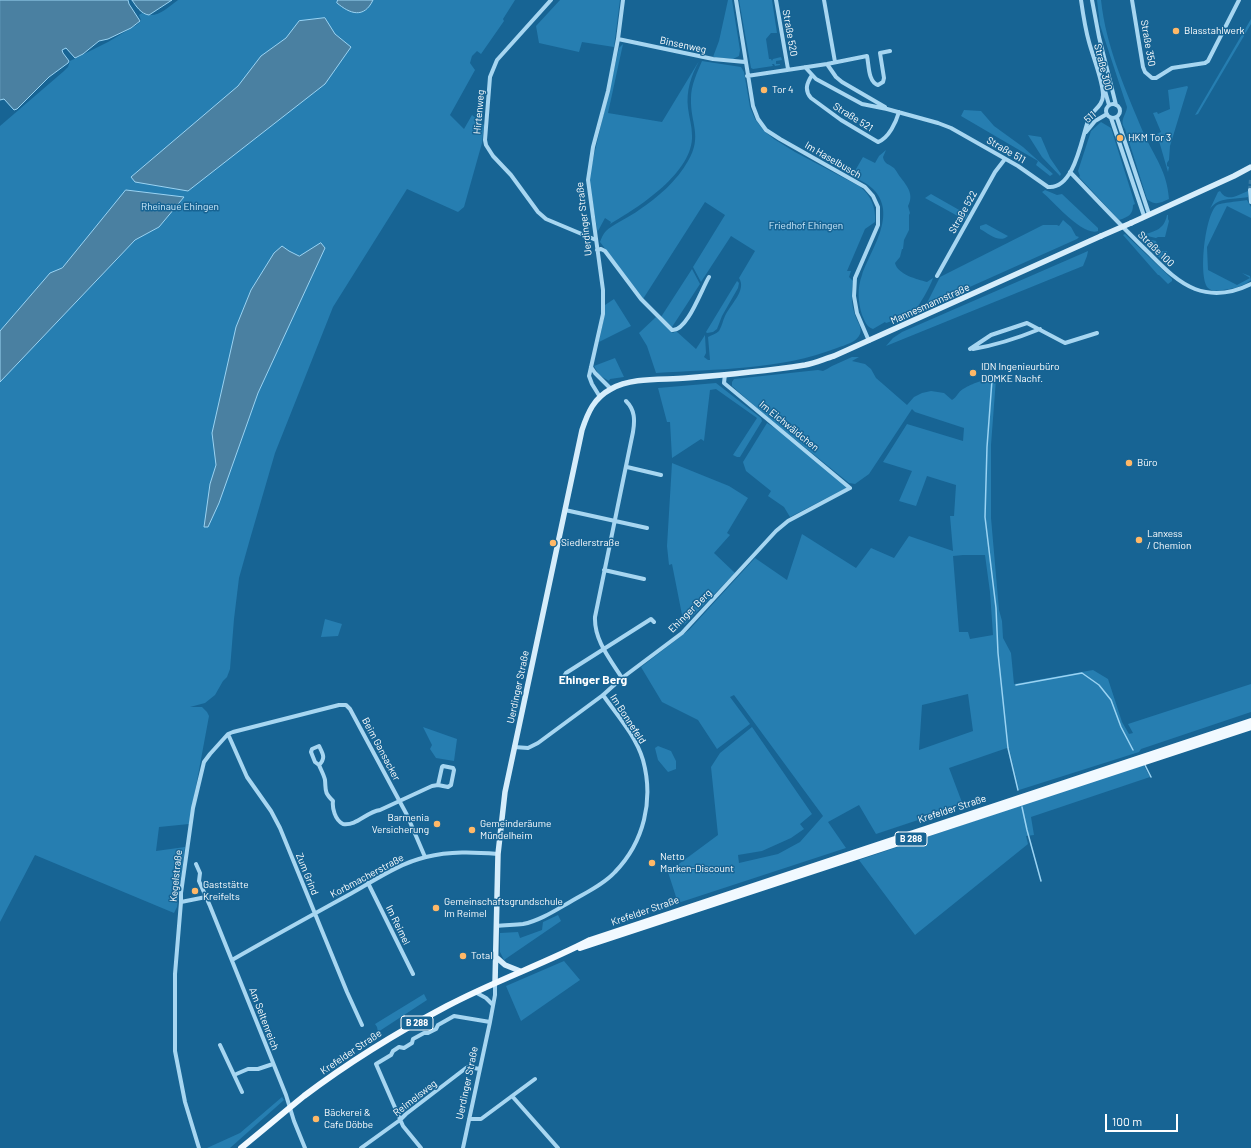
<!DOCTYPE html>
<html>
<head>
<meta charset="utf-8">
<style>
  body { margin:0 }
  #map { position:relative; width:1251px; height:1148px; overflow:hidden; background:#176494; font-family:Barlow,sans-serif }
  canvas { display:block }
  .scale { position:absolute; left:1105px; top:1114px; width:73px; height:18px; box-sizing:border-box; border:2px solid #fff; border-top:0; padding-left:5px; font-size:12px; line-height:14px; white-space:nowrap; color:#fff; -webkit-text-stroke:3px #176494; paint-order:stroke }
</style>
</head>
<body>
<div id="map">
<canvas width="1251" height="1148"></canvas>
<div class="scale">100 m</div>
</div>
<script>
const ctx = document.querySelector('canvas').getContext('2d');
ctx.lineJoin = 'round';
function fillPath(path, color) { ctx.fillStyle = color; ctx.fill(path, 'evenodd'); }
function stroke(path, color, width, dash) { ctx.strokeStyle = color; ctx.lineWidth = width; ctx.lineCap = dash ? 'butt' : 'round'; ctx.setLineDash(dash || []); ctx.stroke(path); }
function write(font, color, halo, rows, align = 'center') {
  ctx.font = font + ' Barlow,sans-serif'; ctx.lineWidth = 3; ctx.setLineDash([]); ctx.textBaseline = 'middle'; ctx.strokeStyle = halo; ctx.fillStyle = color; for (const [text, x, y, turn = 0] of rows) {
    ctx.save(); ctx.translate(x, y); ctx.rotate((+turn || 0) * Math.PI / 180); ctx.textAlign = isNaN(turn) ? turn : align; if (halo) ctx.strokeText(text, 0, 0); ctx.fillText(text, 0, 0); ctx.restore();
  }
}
fillPath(new Path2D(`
  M178,0H515L503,19L504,21L481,54L477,51L472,56L470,63L475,70L450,115L464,129L472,115L484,125L482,143L464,207L458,212L407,189L333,307L275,453L250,539L239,578L234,619L230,669L227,677L223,681L215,695L205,703L190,707H202L207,712L209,716L189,824L159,827L156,851L185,847L177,907L174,913L35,855L0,922V126L64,71L68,67L70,61L108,42L138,24L141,20L139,15L142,13C156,20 167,8 178,0Z
  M560,0H620L614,47L582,42L579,52L539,43L536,26Z
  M728,0H732L740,50L739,56L733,59L713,57L719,41Z
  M739,0H772L777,33H771L766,39L769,59H771L772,61L773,59L781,57L782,60L776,61V64H780V65L775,66L774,64H772L773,66L753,69L751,68Z
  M1097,0H1101C1106,47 1126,91 1144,134C1155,158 1167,171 1169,199C1160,203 1155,206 1147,199L1125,129C1119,120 1126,116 1127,107L1100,25Z
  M1251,19V24L1198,114L1195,115Z
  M623,44L608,113L662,122L699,61C691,76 686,91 688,108C689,117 692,126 692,135C694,172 638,208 610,224L611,222L605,218L598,231V234L590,187V172L619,48Z
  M702,61L741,67L744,72L750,107L755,119L764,131L774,139L795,152L859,186C871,195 876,207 875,222L865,229L847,271H851L849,277L853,281C851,295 851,306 857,320C859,324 862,329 860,334C857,342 845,345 837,348C780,370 717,369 656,373L647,346L639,333L656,317L673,333L676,331L696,349L705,335L706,353L704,357L708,360H710L708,337C711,335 716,334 719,331C722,326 723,320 725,316C730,305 747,290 739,278L755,251L731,236L701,282L693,267L725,215L705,202L643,299L600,242C601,239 603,234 606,231C612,225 631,216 639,210C658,197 677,181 688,161C703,136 690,123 691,98C691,85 697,73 702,61Z
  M1187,86L1188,87L1170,146L1169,160L1167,163V166L1169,167L1168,172L1157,134L1161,132L1153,113L1157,112L1158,114L1170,109L1168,90Z
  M964,110L981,111L994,126L1023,147L1053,174L1050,176L1036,165L1038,161L961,116Z
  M1101,122L1111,128L1135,204L1133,205C1133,215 1128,217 1119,220L1079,177L1080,176L1078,171L1091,131Z
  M1028,135L1041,137L1050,158L1061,174L1060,176L1042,157Z
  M886,150L883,157C884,164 889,164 894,168C897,171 898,175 901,178C908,187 914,195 908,206L910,213L909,215V230L904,240L903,249H902L900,257L895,263C898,275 917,279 927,282L933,278C931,285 917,311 910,315C902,319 894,320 886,323L885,322L873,329C866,327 865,321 862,315C858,302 857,288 862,275C871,249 898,214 873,189C867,183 859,180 852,176L863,157L875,163L879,156Z
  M1249,189L1248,197C1235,200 1219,196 1210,209L1218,192L1220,191C1227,203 1238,195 1248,191Z
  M1045,190L1057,195L1062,194L1098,228V231C1083,237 1054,202 1042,192Z
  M931,194L968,215L965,220L925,198Z
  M1247,200L1251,207V218L1227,206L1207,247L1208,270L1237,285L1250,278L1242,273L1250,276L1251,280C1245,285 1237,288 1229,289C1223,290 1213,293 1208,288C1198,277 1205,214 1217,205C1220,203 1241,201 1247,200Z
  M1167,215H1168V219L1169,221L1165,237H1158L1156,238L1143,235C1155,231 1164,230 1167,215Z
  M1063,220L1071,227L1076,236L1079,237L1077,239L925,307L940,277L1043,225H1057L1059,226Z
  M986,224L1006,235L1008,236C999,244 988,233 980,229V226Z
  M1125,234L1172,279V281L1168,284L1159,275H1158L1123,235Z
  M1138,237L1156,241L1158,247H1160V251H1167L1169,267Z
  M1088,251L1087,256L1083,266L886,346L893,338L902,332Z
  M692,269L700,284L672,327L661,317Z
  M737,281L739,283L738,288L722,316L717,329L713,332L707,333L706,332Z
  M614,299L631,326L599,342L605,312V305Z
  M852,357H859L852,361L865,364L871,369L876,378L907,405L914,397L922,393L931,391L944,393L952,400C957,397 958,392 963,389C969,385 990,376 996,379L991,445V518L999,610L1002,621L1003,638L1011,653L1014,684L1093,670L1108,679L1122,722L1129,734L1133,733L1128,724L1251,684V712L1141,749L1139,752L1019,790L1009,748H1007L949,768L963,805L876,834L859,805L828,822L846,848L678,903L668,872L718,835L711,767L720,753L752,727L812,814L800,824L804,829L791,838L762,851L738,855L739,863L778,854L800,842L823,816L734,695L730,697L750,724L717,749L698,720L662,702L641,667L689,630L755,558L787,580L802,534L856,568L871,548L894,558L909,536L953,551L950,516H954L956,485L927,476L916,506L899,501L912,471L883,462L907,424L963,441L964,428L915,412L912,409L869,474L855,484L849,483L765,415L732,386V382L734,379L818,370L823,371L827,369L832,366ZM963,555H985L990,592L993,635L970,639L968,632H959L953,556ZM968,694L973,731L919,750L922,705Z
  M615,358L624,377L610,379L609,381L599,375L594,366Z
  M716,383L761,418L762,421L740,457H737L733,455L757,418L716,389L710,390L704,441L701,439L672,458L670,422H667L658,388Z
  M767,423L787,436L846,485V488L790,517L784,507L768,496L771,491L746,471L743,462Z
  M672,463L729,486L748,498L727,533L730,535L714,553L735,573L684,625L672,564L669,565L667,546Z
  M325,619L342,624L338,636L321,637Z
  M423,727L457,739L454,761L436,758L430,749L432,745Z
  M658,746L671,751L676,761V769L668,772L658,760L655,748Z
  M1143,764L1150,777L1031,817L1034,835L1026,836L1028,844L915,935L859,860Z
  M558,915L561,921L504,960L500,952V933L518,932L520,938L542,930L543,922Z
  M564,961L580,980L521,1021L506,986Z
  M424,994L427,1000L378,1032L377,1027L375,1024Z
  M282,1097L284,1100L230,1148H207L240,1133Z`), '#267eb1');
const water = new Path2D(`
  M0,0H128L129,4L140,21L131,28L108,39L99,41L83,54L75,58L66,48L62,50L63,53L69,61L68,63L49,77L17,109L14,110L4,99L0,100Z
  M132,0H172L149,15C141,14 136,6 132,0Z
  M338,0H373C364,19 350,14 337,3Z
  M325,18L335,34L351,47L325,84L188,191L135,182L131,177L238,86L261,56L286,38L299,21Z
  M126,190L184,197L159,227L135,240L0,382V331L50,273L62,268Z
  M321,243L325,248L258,393L219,503L208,527H204L210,484L216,465L212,433L236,327L251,290L274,253L282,246L289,251L299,256Z`);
fillPath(water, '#4a80a1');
stroke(water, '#9ad3f3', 1);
stroke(new Path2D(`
  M992,380L987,447L985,517L996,608L998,653L1008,748L1018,790
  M1016,685L1082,673L1099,685L1111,700L1121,727L1133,750
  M1145,765L1151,777
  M1022,807L1027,830L1041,881`), '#9ad3f3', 1.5);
stroke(new Path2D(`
  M1250,190L1251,179`), '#3a7ba4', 4, [4, 2]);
stroke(new Path2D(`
  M551,0L497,60L490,77L485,140L486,145L493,156L511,175L538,212L546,219L596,240
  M736,0L753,106L758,119L766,130L780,139L865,187L873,196L878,207V225L855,278L854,296L857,313L869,341
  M776,0L788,69
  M824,0L835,62
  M1092,0L1099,37L1116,105
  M1132,0L1143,67L1145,72L1152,78H1156L1172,68L1205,63L1208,61L1239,0
  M618,39L713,59L745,62
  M1096,59L1109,105
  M827,64L836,77L842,82L885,107
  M805,67L816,79L862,104L887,109L938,123L951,128L1018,166L1048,187C1075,190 1082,135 1089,118C1093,110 1103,106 1103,95C1103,81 1093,57 1089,42C1085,28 1083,14 1081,0
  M812,75C807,83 804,90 811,98L841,120L878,142C889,138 896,122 899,112
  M747,76L827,64L867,56C869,65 868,82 878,85L883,82L884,78L880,53L890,51
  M1106 111a7 7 0 1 1 14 0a7 7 0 1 1-14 0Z
  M1111,118L1144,216
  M1117,118L1149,214
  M1086,132L1095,121L1107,114
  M1070,172C1097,200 1122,227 1149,253C1163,267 1177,282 1195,289C1214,296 1233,293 1251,284
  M1250,190L1251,202
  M597,250L601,249L605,251L641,299L672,330C687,332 702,288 709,277
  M937,276L995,172L1005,159
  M970,349L991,335L1027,323L1065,343L1097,333
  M973,349C997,345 1018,338 1040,329
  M591,367L595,373L611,389
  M600,397L592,384L589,376L603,314V290L588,180L593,147L608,91L618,39L623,0
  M627,467L661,475
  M565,510L647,528
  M604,570L644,579
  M563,678L566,673L651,619L654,622
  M622,678C610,659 594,640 595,617L633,432C635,420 635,410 626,401
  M228,734L247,777L271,811L280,828L347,992L362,1025
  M514,747L528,748L538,743L603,695L622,678L682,633L776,531L788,521L850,488L724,383L725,374
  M319,765L315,762L311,752L312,749L319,746C323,754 326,758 319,765C321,770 324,775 325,780C326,791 324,792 333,801C332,808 335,820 343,824C357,826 366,812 380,810L432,786L438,785L448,787L451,785L454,770L453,768L443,766L442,767L438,785
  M196,864L200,873L199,881L210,906L286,1095L294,1121L305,1148
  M368,883L413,974
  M181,902L206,897
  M496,926C505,925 514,925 523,924C539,921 556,910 570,902C585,893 603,885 615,872C644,842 654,800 643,760C636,736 617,715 603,695
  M232,960C272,937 312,915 352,893C375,880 400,863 426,857C450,851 474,852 498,854
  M475,992L486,998L493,1005
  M220,1045L242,1092
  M234,1075L248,1069H258L273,1064
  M512,1096L558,1148
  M469,1119H481L535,1079
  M199,1148L185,1102L175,1051V974L181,902V893L193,808L204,762L210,754L228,734L233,732L339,705H346L350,709L407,815L425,857
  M361,1148L400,1120L406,1114L466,1068L470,1067L479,1069
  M421,1148L403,1126L376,1064L391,1055L393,1051L399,1047L404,1048L412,1043L413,1039L424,1033H428L436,1029L438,1025L454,1016L490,1022
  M463,1148L490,1022L495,995V983`), '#a7d6f1', 4);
stroke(new Path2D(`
  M1131,223L1234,176L1251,167
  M496,957L505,965L520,971
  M495,983L498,854L505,792L582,430C588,412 594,398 611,389C632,377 663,380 686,378C725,375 766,371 805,365C815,363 824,359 834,356L1101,236`), '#d6edfb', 5.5);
stroke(new Path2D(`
  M580,948L1251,727
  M241,1148C262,1131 283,1113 304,1096C349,1062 398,1032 447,1006C494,981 544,964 590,940L1251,721`), '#f1f9ff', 6);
stroke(new Path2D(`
  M1101,236L1131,223`), '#d6edfb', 5.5);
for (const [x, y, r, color] of [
  [1176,31,4,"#ffb867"],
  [764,90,4,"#ffb867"],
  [1120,138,4,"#ffb867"],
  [973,373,4,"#ffb867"],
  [1129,463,4,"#ffb867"],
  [1139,540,4,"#ffb867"],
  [553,543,4,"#ffb867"],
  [437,824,4,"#ffb867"],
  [472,830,4,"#ffb867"],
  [652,863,4,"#ffb867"],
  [195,891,4,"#ffb867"],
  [436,908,4,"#ffb867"],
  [463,956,4,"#ffb867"],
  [316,1119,4,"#ffb867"]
]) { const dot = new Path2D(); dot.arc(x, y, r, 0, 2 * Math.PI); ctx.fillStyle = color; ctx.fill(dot); stroke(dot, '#176494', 1.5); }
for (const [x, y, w] of [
  [911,839,32],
  [417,1023,32]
]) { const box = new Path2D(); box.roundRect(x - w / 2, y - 7, w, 14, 3); ctx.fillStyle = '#176494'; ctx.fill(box); stroke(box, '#fff', 1); }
write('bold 9px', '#fff', null, [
  ["B 288",911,839],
  ["B 288",417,1023]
]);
write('10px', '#fff', '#176494', [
  ["Blasstahlwerk",1184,31],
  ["Tor 4",772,90],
  ["HKM Tor 3",1128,138],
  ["IDN Ingenieurbüro",981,367],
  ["DOMKE Nachf.",981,379],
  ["Büro",1137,463],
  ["Lanxess",1147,534],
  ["/ Chemion",1147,546],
  ["Siedlerstraße",561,543],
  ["Barmenia",429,818,"right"],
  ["Versicherung",429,830,"right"],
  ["Gemeinderäume",480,824],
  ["Mündelheim",480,836],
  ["Netto",660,857],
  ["Marken-Discount",660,869],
  ["Gaststätte",203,885],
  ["Kreifelts",203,897],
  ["Gemeinschaftsgrundschule",444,902],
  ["Im Reimel",444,914],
  ["Total",471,956],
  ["Bäckerei &",324,1113],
  ["Cafe Döbbe",324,1125]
], 'left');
write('10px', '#fff', '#176494', [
  ["Straße 520",790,33,80],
  ["Straße 350",1148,43,80],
  ["Binsenweg",683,45,12],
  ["Straße 300",1103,67,76],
  ["Hirtenweg",479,112,-85],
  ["Straße 521",853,117,32],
  ["511",1090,117,-41],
  ["Straße 511",1006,150,30],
  ["Im Haselbusch",833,160,30],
  ["Straße 522",963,212,-61],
  ["Uerdinger Straße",584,219,-97],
  ["Straße 100",1156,249,44],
  ["Mannesmannstraße",930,304,-24],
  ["Im Eichwäldchen",789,426,39],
  ["Ehinger Berg",690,611,-45],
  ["Uerdinger Straße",518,687,-78],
  ["Im Bonnefeld",628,719,57],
  ["Beim Gansacker",381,749,62],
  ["Krefelder Straße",952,809,-18],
  ["Zum Grind",307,874,68],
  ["Kegelstraße",176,876,-84],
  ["Korbmacherstraße",367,876,-28],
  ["Krefelder Straße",645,911,-19],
  ["Im Reimel",398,925,64],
  ["Am Seltenreich",264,1019,69],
  ["Krefelder Straße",351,1052,-34],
  ["Uerdinger Straße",467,1083,-78],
  ["Reimelsweg",415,1098,-38]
]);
write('10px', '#ceebfc', '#176494', [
  ["Rheinaue Ehingen",180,207],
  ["Friedhof Ehingen",806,226]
]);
write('bold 12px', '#fff', '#176494', [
  ["Ehinger Berg",593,680]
]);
</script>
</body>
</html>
